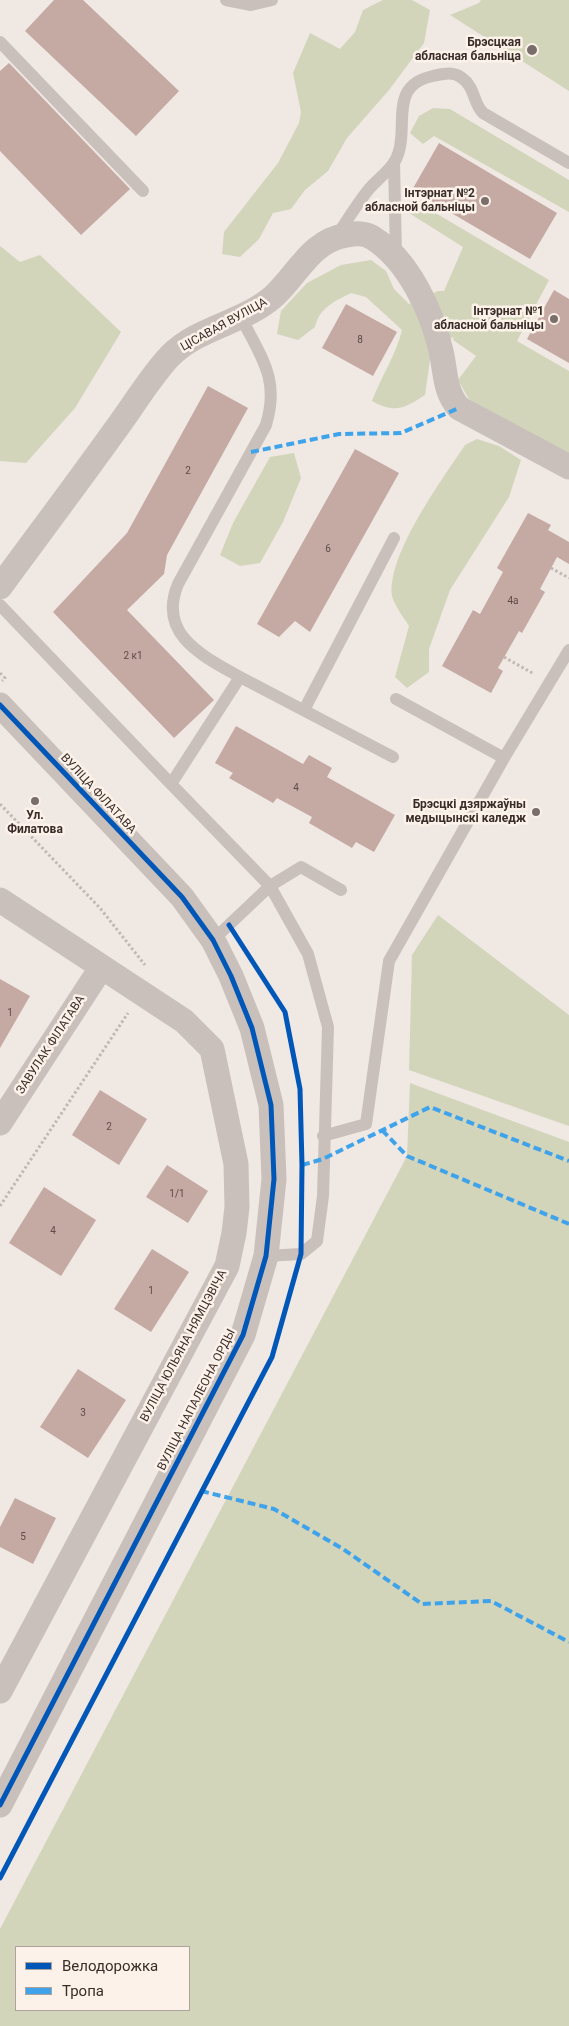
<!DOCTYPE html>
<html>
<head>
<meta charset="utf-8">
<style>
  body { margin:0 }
  #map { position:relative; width:569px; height:2026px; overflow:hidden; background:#efe8e3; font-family:Roboto,sans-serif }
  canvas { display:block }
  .legend { position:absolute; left:15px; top:1946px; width:175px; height:65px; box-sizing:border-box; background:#fcf2ea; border:1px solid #aea39c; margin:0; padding:6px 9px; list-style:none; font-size:15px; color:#3a2c28 }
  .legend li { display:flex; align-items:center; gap:10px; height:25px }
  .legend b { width:25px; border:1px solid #aea39c }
</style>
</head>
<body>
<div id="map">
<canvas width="569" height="2026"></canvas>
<ul class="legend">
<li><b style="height:6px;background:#0057b8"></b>Велодорожка</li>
<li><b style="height:6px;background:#3fa3eb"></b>Тропа</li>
</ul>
</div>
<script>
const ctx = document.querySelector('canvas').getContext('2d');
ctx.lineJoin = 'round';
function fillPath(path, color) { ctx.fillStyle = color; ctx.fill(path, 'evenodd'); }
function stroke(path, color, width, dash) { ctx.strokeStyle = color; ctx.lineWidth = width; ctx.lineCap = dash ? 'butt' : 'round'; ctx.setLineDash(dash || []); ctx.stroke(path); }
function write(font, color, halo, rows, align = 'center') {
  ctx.font = font + ' Roboto,sans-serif'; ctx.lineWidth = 5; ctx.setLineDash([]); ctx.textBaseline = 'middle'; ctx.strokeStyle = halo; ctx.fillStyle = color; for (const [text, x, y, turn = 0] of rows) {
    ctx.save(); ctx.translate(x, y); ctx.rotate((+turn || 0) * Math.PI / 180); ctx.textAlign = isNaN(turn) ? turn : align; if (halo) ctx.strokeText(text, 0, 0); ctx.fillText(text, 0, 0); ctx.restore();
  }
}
fillPath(new Path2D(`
  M383,0H412L430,10L424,43L389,90L347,138L328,171L305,190L291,209L273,213L259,239L240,257L222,254L224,232L278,163L299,123L301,112L293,73L310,33L340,49L355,32L363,10Z
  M481,0H569V91L450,15L479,3Z
  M433,108L450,109L569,180V212L434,136L423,144L410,133L419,116Z
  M410,198L549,280L517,341L569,371V457L469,399L458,380L476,356L453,340L454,337L432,346L425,395C405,408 395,414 372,401C381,377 396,355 402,330L366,297L351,293C335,301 319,308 315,327L298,340L277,334L281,311L307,283L341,265L371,260L386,271L394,289L409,304L438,291H444L463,247L409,213Z
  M0,246L20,262L40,255L121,332L75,408L26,463L0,461Z
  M477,439L499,446L521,460L509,497L450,590L429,649V672L407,688L395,677L409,626C404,618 394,605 392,596C387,554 442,480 465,445Z
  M294,453L301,478L283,522L260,563L240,566L220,555L233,523L270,457Z
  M438,915L569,1015V1126L409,1070L412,955Z
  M410,1083L569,1142V2026H0V1929L407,1156ZM16,1947H189V2010H16Z`), '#d3d5bb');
fillPath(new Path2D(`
  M54,0H83L179,91L136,136L25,31Z
  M9,63L130,189L81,235L0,151V71Z
  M439,143L557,213L530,259L412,190Z
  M554,290L569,299V363L527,339Z
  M346,304L397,332L373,376L322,348Z
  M208,386L248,408L167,555L164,574L127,610L214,700L174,738L53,612L127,533Z
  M355,449L399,473L310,632L295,621L279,637L257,624Z
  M528,513L551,525L548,530L569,542V564L557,557L540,589L545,592L522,633L519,631L498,668L503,671L491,693L442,666L473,610L480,614L503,572L497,568Z
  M236,726L303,764L309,755L332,768L327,777L395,815L374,852L356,842L352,848L309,823L312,817L277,798L273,803L229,778L233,773L215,763Z
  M0,979L30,996L0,1048Z
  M100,1090L147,1119L119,1165L72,1135Z
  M167,1165L208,1191L188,1223L146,1197Z
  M44,1187L96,1220L61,1276L9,1243Z
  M152,1249L189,1272L151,1332L114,1309Z
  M78,1369L126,1400L88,1458L40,1427Z
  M15,1498L56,1518L33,1564L0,1547V1527Z`), '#c5a9a3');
stroke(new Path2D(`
  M551,568L569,578
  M504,657L534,674
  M0,673L5,678L2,681
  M0,804L100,908L145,965
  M255,965L285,1012L300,1089L302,1200
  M0,1206L128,1013
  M0,1878L272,1357L296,1271`), '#c2b8b3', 3, [2.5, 2.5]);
stroke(new Path2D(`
  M226,0L251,5L272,0
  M0,42L143,191
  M394,162L396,256
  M337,236C347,220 357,204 369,189C377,180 389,171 395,161C412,130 385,86 433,76C443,74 453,71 462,78C475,87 473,103 483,113L569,163
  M0,605L171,784L240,677L393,757
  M240,677C203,656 157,635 178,584L266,425C280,378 261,358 241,317
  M396,699L504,758
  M304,710L394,538
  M171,784L270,886L213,940
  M323,1136L366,1124L389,961L504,758L569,650
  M266,1256L301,1254L317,1241L323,1196L328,1027L308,954L270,886L301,867L341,890`), '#c9c0bb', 12);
stroke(new Path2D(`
  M0,587C39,534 78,482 116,429C134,405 150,377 170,356C198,327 244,323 274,296C299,273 310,241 347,235C355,233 366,233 373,238C408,260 432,311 441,351C446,372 444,391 459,408L569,467
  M0,705L182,897L213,940L231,976L252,1028L271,1105L274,1179L266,1256L243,1335L0,1805
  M0,900L184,1021L212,1049L236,1164L237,1207L234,1233L227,1266L0,1691
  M0,1123L101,968`), '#c9c0bb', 25);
stroke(new Path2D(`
  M251,452L339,434L401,433L459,408
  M382,1130L407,1156L569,1224
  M302,1165L323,1159L430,1107L569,1161
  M201,1491L274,1509L343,1549L422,1604L491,1601L569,1642`), '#3fa3eb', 4, [8, 4]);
stroke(new Path2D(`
  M0,705L182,897L213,940L231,976L252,1028L271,1105L274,1179L266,1256L243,1335L0,1805
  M0,1878L272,1357L301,1254L302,1165L300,1089L285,1012L229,925`), '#0057b8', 5);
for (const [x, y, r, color] of [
  [532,50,6,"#796e69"],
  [485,201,5,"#796e69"],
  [554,319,5,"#796e69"],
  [35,801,5,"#796e69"],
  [536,812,5,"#796e69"]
]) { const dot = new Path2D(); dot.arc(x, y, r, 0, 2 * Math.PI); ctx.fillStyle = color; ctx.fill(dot); stroke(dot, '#fcf2ea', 2); }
write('10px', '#5d4b47', null, [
  ["8",360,340],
  ["2",188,471],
  ["6",328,549],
  ["4а",513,601],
  ["2 к1",133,656],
  ["4",296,788],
  ["1",10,1013],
  ["2",109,1127],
  ["1/1",177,1194],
  ["4",53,1231],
  ["1",151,1291],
  ["3",83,1413],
  ["5",23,1537]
]);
write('bold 12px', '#3a2c28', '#fcf2ea', [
  ["Брэсцкая",521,43],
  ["абласная бальніца",521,57],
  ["Інтэрнат №2",475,194],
  ["абласной бальніцы",475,208],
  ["Інтэрнат №1",544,312],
  ["абласной бальніцы",544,326],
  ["Брэсцкі дзяржаўны",526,805],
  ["медыцынскі каледж",526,819],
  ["Ул.",35,816,"center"],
  ["Филатова",35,830,"center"]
], 'right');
write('12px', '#3a2c28', '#fcf2ea', [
  ["ЦІСАВАЯ ВУЛІЦА",224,325,-29],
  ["ВУЛІЦА ФІЛАТАВА",98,794,47],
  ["ЗАВУЛАК ФІЛАТАВА",51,1045,-57],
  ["ВУЛІЦА ЮЛЬЯНА НЯМЦЭВІЧА",184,1346,-62],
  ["ВУЛІЦА НАПАЛЕОНА ОРДЫ",197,1400,-63]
]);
</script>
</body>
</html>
